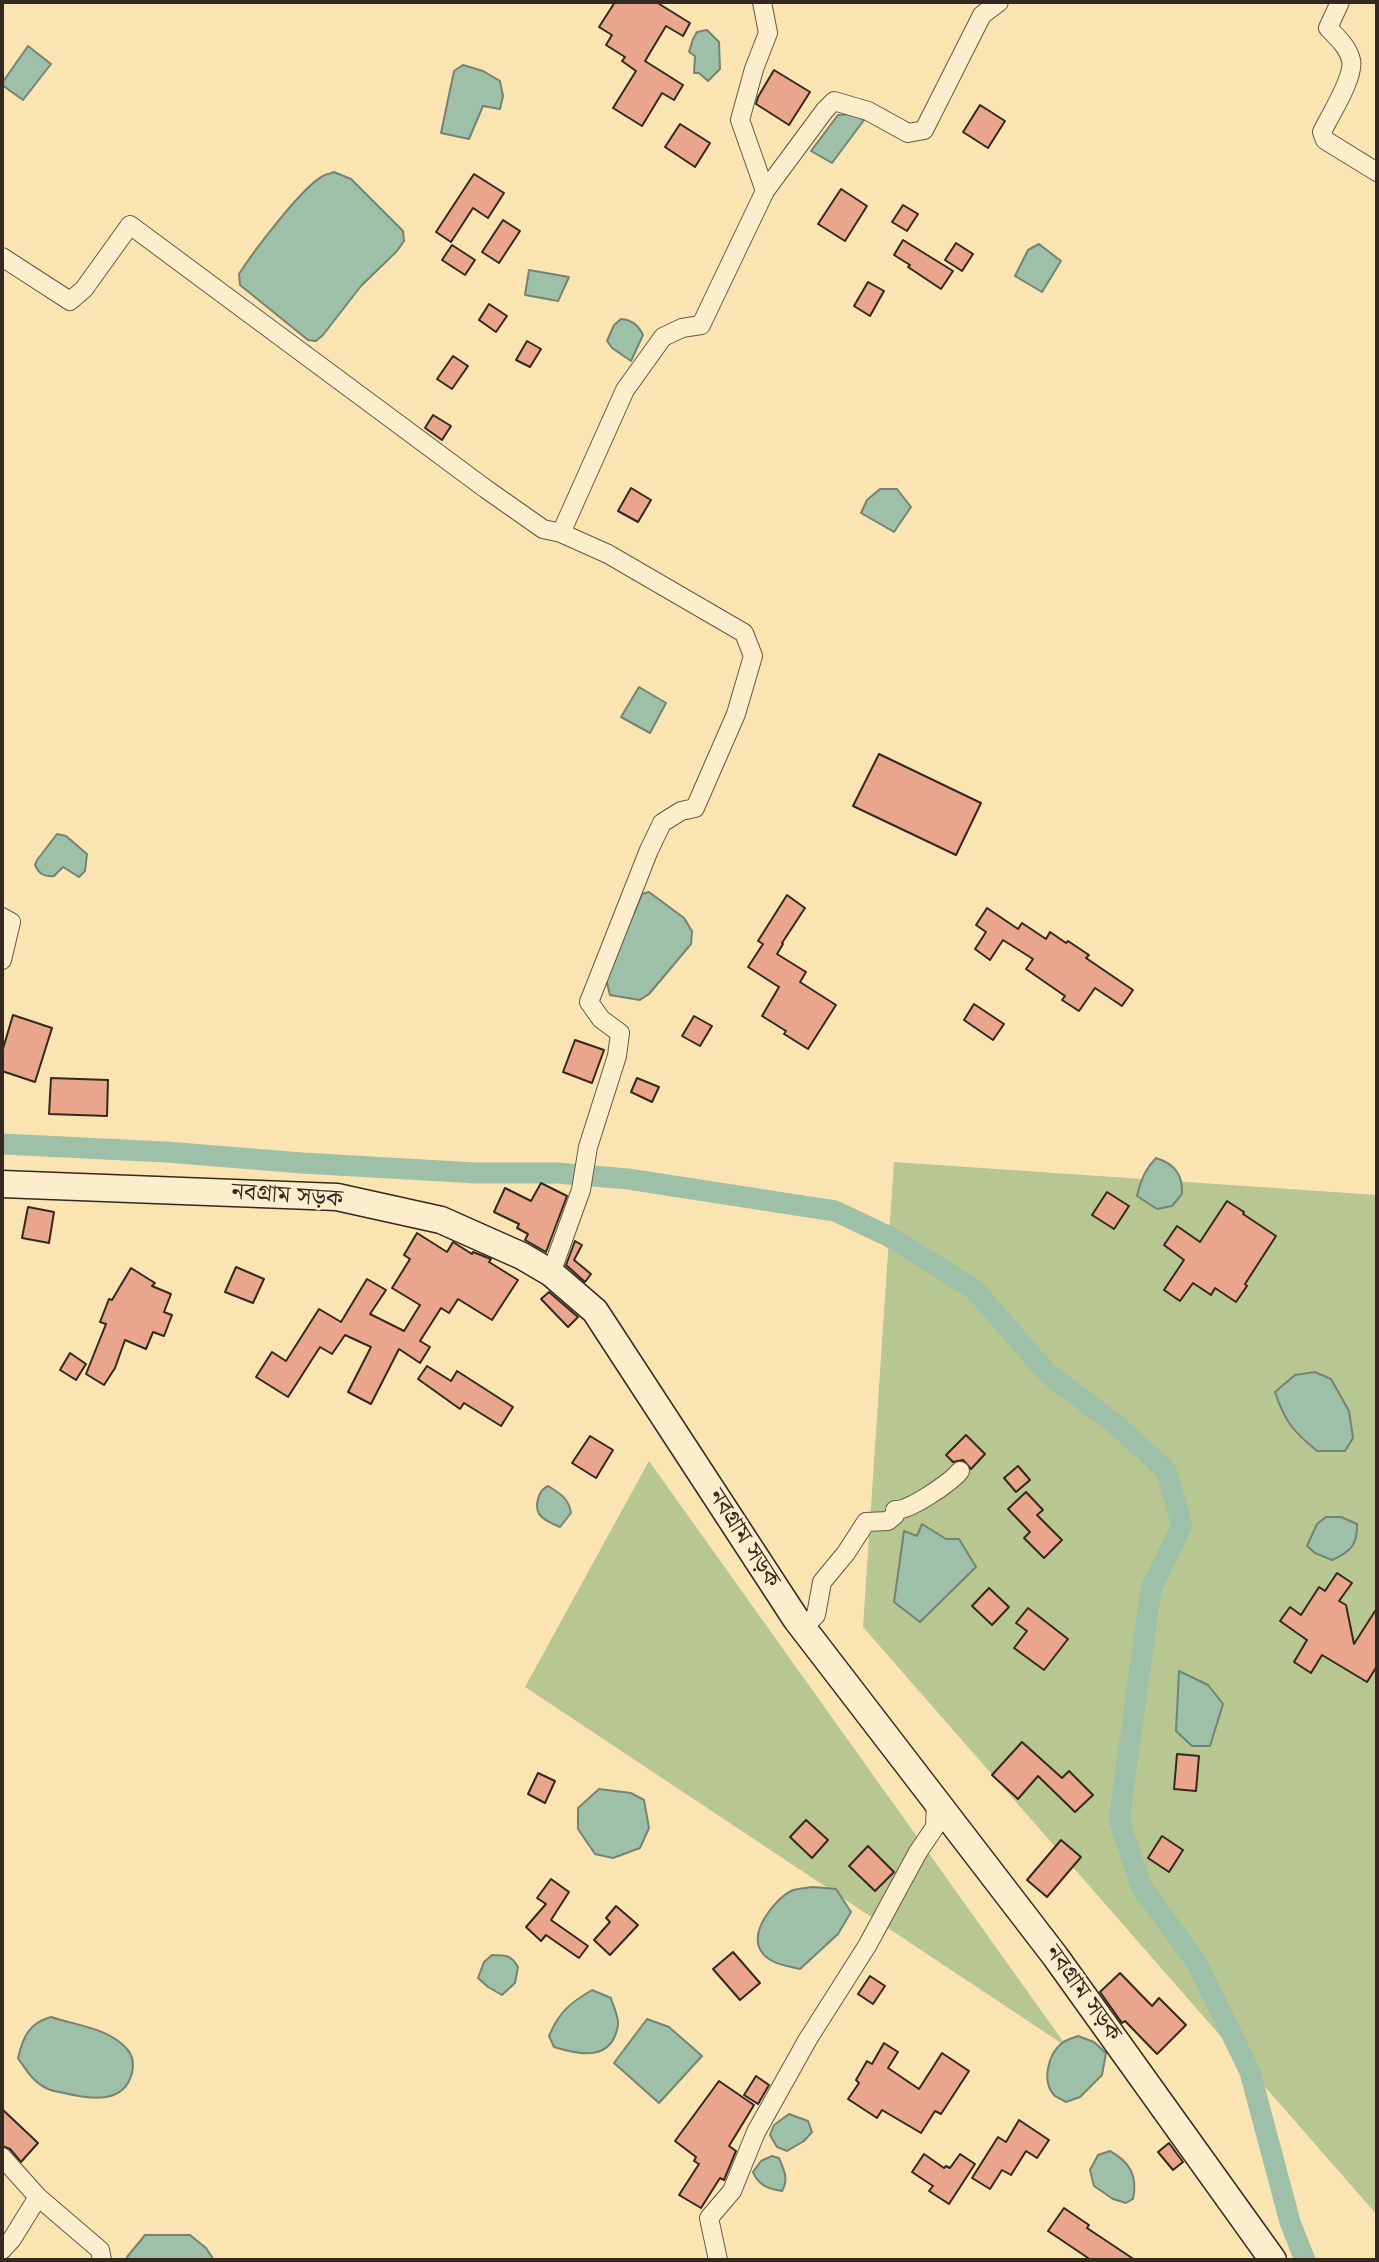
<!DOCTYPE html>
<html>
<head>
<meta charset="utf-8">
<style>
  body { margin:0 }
  #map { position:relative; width:1379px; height:2262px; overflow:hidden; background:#fae5b2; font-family:Cardo,serif }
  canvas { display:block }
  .frame { position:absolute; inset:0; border:4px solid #342820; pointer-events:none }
</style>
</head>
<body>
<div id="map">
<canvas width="1379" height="2262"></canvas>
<div class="frame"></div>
</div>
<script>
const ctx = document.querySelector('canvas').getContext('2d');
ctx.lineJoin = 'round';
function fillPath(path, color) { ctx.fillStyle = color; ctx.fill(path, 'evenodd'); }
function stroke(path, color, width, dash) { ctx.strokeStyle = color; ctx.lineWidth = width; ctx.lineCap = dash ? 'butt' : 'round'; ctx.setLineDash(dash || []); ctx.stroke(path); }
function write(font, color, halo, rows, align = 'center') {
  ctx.font = font + ' Cardo,"Noto Serif Bengali",serif'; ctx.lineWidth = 5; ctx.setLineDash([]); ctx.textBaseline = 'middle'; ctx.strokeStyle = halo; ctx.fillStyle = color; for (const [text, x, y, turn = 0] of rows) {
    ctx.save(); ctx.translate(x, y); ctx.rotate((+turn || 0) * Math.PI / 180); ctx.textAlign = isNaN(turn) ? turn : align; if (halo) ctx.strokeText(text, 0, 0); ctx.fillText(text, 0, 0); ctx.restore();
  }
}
fillPath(new Path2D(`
  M894,1162L1377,1195V2215L863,1627Z
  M649,1461L1067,2047L525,1687Z`), '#b8c691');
const water = new Path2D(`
  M707,30L719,42L720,69L708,81L699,73H694L695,56L689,52L693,39L697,32Z
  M28,46L51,64L23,100L2,85V83Z
  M463,65L483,71L500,81L503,96L500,109L483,106L469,139L441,133L454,71Z
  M852,114L864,120L832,163L811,151L838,115Z
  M334,172L351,179L403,231L404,241L397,251L361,286L323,335L316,341L308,340L240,285L239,274C253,252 302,187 323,176C326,174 330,174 334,172Z
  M1039,244L1061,261L1042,292L1015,276L1028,250Z
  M529,270L569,277L558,301L525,295Z
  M621,319C632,320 638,325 643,335L631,361L612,348L607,341L614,325Z
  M880,489H897L911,507L894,532L861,513L867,500Z
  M639,687L666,703L650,733L621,717Z
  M57,834L66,836L87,854L85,871L79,877L63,867L54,876C44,877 39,874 35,865L37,860Z
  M649,892L684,918L692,931L691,944L649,994L640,1000L610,995L606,979L642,894Z
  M1156,1158C1175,1164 1183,1175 1182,1194L1172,1206L1157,1209L1137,1196C1140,1181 1145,1169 1156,1158Z
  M1315,1372L1331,1379L1349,1411L1353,1438L1345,1451H1317C1293,1431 1285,1422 1275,1392L1295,1375Z
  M548,1486C560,1493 569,1499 571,1513L560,1527C546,1521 533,1516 538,1499C540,1492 542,1489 548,1486Z
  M1326,1517H1341L1357,1524C1358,1545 1350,1552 1332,1560L1315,1553L1307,1546L1317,1524Z
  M922,1524L946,1539H959L976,1567L920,1622L894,1602L904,1531L917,1536Z
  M1179,1671L1208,1685L1223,1704L1210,1746H1192L1176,1731Z
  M599,1789L631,1793L644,1800L649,1828L640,1848L613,1858L595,1854L578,1829V1808Z
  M813,1887L836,1889L851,1912L838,1934L800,1969C787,1966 769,1964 761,1951C749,1932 774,1900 791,1891C797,1888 806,1888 813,1887Z
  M492,1955C506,1955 511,1955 518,1967L515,1983L502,1995L488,1987L478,1978L484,1962Z
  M592,1990L611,1998C613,2006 619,2017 618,2025C612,2062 580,2055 554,2047L549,2036C559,2012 570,2003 592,1990Z
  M51,2017C75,2025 108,2028 126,2048C133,2055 134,2064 132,2073C124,2105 89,2099 64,2093C59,2092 52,2091 48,2089C34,2083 26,2070 18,2058C23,2037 29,2023 51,2017Z
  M647,2019L669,2027L702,2056L659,2103L614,2063Z
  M1078,2036L1094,2042L1106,2053L1102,2075L1080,2097L1066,2102C1065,2101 1056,2097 1055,2096C1041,2082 1048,2054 1062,2043C1066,2040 1073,2038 1078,2036Z
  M789,2114L808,2121L812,2132L804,2141L787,2151L777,2147L770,2135L774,2125Z
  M1110,2151C1130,2162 1138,2176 1133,2199L1126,2203L1113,2199L1094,2186L1090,2170L1098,2155Z
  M772,2156L779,2158C784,2170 789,2179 782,2191C768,2189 758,2185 753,2172L761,2161Z
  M145,2235H190L206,2248L214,2260H127V2257Z`);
fillPath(water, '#9fc0a8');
stroke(water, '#748372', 2);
stroke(new Path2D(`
  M2,1144L166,1152L302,1163L476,1173H557L628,1179L835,1211L890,1237L975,1290L1046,1372L1114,1423L1166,1470L1182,1525L1151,1589L1119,1820L1141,1886L1197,1963L1250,2072L1290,2222L1305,2260`), '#9fc0a8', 21);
const building = new Path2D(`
  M615,2H656L690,23L683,36L666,26L645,61L683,85L674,100L662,93L642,126L613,108L636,71L622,61L625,57L606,45L612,35L599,27Z
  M774,70L810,92L789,125L756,104L758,97Z
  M980,105L1005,121L988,148L963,132Z
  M680,124L710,143L695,167L665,147Z
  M474,174L504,193L488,218L473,208L451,242L436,232Z
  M841,189L867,206L845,241L818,224Z
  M903,205L918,214L907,231L892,222Z
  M503,220L520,231L499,263L482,252Z
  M903,240L953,271L941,289L908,267L910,265L894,255Z
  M956,243L973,254L962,271L945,260Z
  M452,245L475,260L465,275L442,260Z
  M868,282L884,291L870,316L854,306Z
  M489,304L507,316L496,332L479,320Z
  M527,341L541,349L530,367L516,360Z
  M453,356L468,366L452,389L437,379Z
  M433,415L451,426L442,440L425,428Z
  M631,488L651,500L638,522L618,511Z
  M879,754L981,803L956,855L853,806Z
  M787,895L805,908L782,943L783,944L777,954L806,972L800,982L836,1005L808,1049L784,1034L786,1031L762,1016L779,987L748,967L763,944L758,941Z
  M987,908L1018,929L1022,923L1046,939L1050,932L1066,943L1068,941L1089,955L1086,958L1133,990L1122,1006L1095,988L1079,1011L1062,1000L1065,996L1026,969L1033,959L1003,940L990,960L975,949L986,932L976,925Z
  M974,1004L1004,1024L993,1040L964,1020Z
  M13,1015L52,1028L35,1082L2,1071V1052Z
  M694,1016L712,1026L700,1046L682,1036Z
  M575,1040L604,1050L592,1083L563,1072Z
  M51,1078L108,1080L107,1116L49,1114Z
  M637,1078L659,1087L652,1102L631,1092Z
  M541,1183L567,1196L546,1252L525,1240L528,1234L517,1228L519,1224L494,1212L505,1188L531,1201Z
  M1107,1192L1129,1206L1114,1229L1092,1215Z
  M1227,1201L1244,1212L1243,1214L1276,1236L1245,1284L1247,1286L1236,1302L1215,1288L1211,1295L1193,1283L1180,1301L1164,1290L1184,1260L1164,1245L1177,1226L1200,1242Z
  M28,1207L54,1212L49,1243L22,1238Z
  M417,1233L447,1252L453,1242L472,1254L473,1252L491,1259L489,1262L518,1280L492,1320L458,1299L449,1313L441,1308L420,1341L430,1347L420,1363L399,1349L371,1404L348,1392L371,1347L345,1335L332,1354L320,1347L288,1397L256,1377L272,1352L286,1361L319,1309L341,1322L367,1279L386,1290L370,1314L404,1331L420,1305L392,1288L410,1259L404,1255Z
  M575,1241L582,1245L574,1260L591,1274L585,1282L566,1265Z
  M236,1267L264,1279L253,1303L225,1292Z
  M131,1268L155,1283L152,1286L171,1294L164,1312L172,1315L164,1336L153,1332L146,1349L125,1340L115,1368L104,1385L86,1374L106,1324L100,1322L109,1299L112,1300Z
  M549,1292L578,1317L568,1327L541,1299Z
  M70,1353L86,1364L76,1380L60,1370Z
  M427,1366L451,1381L457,1371L513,1407L501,1426L464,1403L460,1409L418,1379Z
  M966,1435L985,1454L971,1469L963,1460L953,1462L946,1455Z
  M590,1436L613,1450L596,1478L572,1463Z
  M1018,1466L1030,1480L1016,1492L1004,1478Z
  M1026,1492L1043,1510L1037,1515L1062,1540L1044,1558L1024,1538L1030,1532L1008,1509Z
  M1337,1573L1352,1583L1339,1601L1346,1605L1354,1644L1377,1608V1666L1367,1682L1322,1655L1311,1673L1294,1662L1307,1640L1280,1621L1290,1607L1301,1615L1319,1587L1325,1591Z
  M989,1588L1009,1607L992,1625L972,1606Z
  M1028,1608L1068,1639L1044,1670L1014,1648L1027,1631L1016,1623Z
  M1022,1742L1062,1778L1069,1771L1093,1795L1075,1812L1038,1776L1018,1799L992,1775Z
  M1177,1754L1199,1756L1196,1791L1174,1789Z
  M538,1773L555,1781L545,1803L528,1794Z
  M806,1820L828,1840L812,1858L790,1837Z
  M1162,1836L1183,1850L1169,1872L1148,1858Z
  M1061,1840L1081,1857L1047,1897L1027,1880Z
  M868,1846L894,1872L875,1891L849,1866Z
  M551,1879L569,1892L551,1920L588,1946L579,1958L546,1935L541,1941L526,1927L546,1904L537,1898Z
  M616,1906L638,1925L610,1955L594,1940L610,1922L606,1918Z
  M733,1952L760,1983L740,2000L713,1969Z
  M1120,1973L1152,2006L1159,1998L1186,2025L1157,2054L1125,2021L1122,2023L1100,1992Z
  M870,1976L885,1986L873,2004L858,1994Z
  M884,2043L898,2052L888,2068L919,2089L942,2053L969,2071L941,2114L935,2111L921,2133L882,2110L877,2118L848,2099L859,2083L856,2080L867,2061L872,2064Z
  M756,2076L769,2085L758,2104L744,2095Z
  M719,2081L754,2105L729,2146L736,2151L724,2180L720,2178L701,2208L679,2195L699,2164L694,2161L696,2157L675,2141Z
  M2,2109L38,2143L21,2162L10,2149L2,2146Z
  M1019,2120L1049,2140L1037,2158L1026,2151L1011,2175L1002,2170L990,2189L972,2178L998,2137L1006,2142Z
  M1169,2143L1183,2162L1173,2170L1158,2152Z
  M924,2154L944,2168L946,2166L950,2168L960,2154L975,2164L949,2204L929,2191L933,2186L912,2172Z
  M1064,2208L1089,2225L1087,2228L1135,2260H1091L1048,2231Z`);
fillPath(building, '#e9a68d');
stroke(building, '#342820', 2);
const minor = new Path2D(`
  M762,2L768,33L754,69L740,120L765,191
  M1340,2L1328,28C1337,37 1348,47 1351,60C1355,77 1330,115 1322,132L1325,140L1377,172
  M2,257L70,301L84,289L130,225L486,489L543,529L561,533
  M2,917L11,922L2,960
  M551,1273L581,1190L588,1147L617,1056L620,1033L601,1019L589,1002L649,850L662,823L681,811L695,808L736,714L753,656L744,633L608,554L561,533L625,390L663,337L682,328L701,325L765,191L825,110L834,101L868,111L908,133L924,130L982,15L999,2
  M802,1629L816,1615L822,1582L846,1553L866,1522L888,1521L895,1515V1510C909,1511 950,1483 960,1471
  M2,2157L38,2197L100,2250L102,2260
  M2,2250L12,2239L38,2197
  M718,2260L709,2218L732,2191L756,2132L808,2039L867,1946L918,1852L935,1827L936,1802`);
const secondary = new Path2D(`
  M2,1184L337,1197L441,1220L522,1256L551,1273L595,1311L796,1619L1055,1956L1273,2260`);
stroke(minor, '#665744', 20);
stroke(secondary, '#342820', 29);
stroke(minor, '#fceecd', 18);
stroke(secondary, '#fceecd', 26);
write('24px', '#342820', '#fceecd', [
  ["নবগ্রাম সড়ক",287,1197,4],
  ["নবগ্রাম সড়ক",743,1539,57],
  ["নবগ্রাম সড়ক",1082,1994,54]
]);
</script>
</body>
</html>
